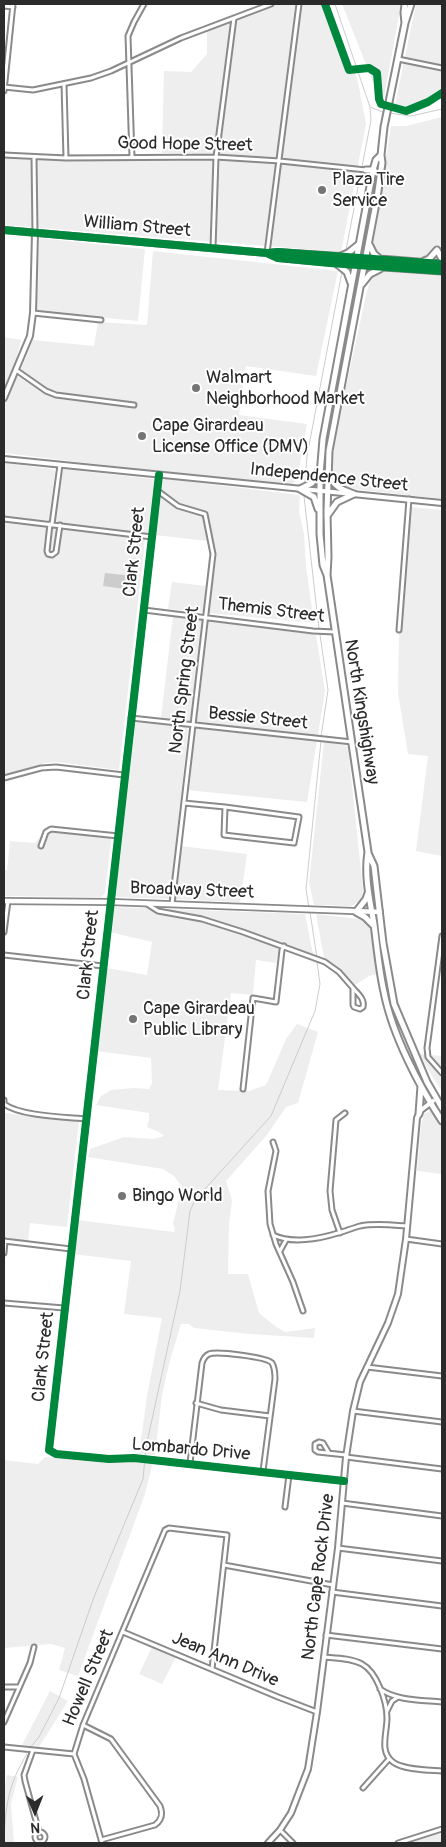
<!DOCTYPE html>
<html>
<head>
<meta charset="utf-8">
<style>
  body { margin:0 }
  #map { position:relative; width:446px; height:1847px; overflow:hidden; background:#fff; font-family:Pangolin,sans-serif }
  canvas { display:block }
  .frame { position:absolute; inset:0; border:5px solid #2b2b2b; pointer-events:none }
  .north { position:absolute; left:10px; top:1787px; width:50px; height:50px; -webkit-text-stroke:4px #fff; paint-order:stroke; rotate:179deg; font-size:14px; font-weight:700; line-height:20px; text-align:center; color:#2b2b2b }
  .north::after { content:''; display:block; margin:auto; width:18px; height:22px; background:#2b2b2b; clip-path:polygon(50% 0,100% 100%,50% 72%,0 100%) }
</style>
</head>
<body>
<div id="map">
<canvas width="446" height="1847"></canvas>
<div class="frame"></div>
<div class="north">N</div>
</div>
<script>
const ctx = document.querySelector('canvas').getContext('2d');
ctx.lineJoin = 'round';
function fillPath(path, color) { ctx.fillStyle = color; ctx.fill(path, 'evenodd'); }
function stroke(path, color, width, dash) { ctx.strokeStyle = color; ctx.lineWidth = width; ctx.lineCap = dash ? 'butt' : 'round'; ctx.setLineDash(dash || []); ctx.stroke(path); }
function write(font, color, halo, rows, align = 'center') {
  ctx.font = font + ' Pangolin,sans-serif'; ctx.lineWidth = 4; ctx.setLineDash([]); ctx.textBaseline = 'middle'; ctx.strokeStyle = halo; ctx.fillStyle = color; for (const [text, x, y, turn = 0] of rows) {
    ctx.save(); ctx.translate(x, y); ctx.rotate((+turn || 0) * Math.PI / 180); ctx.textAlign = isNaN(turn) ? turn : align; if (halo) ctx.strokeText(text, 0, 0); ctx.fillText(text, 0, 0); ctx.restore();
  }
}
fillPath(new Path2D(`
  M278,4H329L358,82L366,124L341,252L4,225V151L32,154H192V153H162L164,71L191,72L207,54V31Z
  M342,4H401L383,103L381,102Z
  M416,4H442V93L433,96L421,103L408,107L395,105Z
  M442,117V260L393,256L377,253L372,244L391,126H406Z
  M39,238L145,249L138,321L36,311Z
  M153,251L338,271L316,376L246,366L239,415L307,424L297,480L292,484L138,469L4,453V404L17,376L53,398L66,400L67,394L49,389L21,370L33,340L94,346L98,322L147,325Z
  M389,271L442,274V499L354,489L339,485L332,478L331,468L335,437L367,291L371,278L378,273Z
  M4,337L21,340L15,365L4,388Z
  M4,463L53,469L55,471L49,521L4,516Z
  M63,469L153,479L155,482L149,531L147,533L58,523L55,521Z
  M166,479L300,495L299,512L304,534L306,566L314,623L168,609L172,582L206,586L210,546L208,541L155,535L161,482Z
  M410,507L442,510V856L416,851L428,756L408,754L398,693L399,633Z
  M4,521L145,540L119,770L57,762L44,763L9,775L4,774Z
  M173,616L316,635L325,691L307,802L187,790L195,723L161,718Z
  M133,722L186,727L188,729L176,843L181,846L247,854L240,902L119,897L113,895Z
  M324,742L344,745L348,747L363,890L361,900L351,906L314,905L309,883Z
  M57,827L112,833L105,893L101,897L4,896V870H7L10,841L35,843L47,828Z
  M114,907L146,908L205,922L246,935L276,946L279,948L276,963L256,960L253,995L231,993L218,1090L249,1091L266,1085L286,1039L297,1024L318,1032L298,1103L286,1107L267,1135L226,1181L232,1200L229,1224L228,1274H248L259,1313L275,1326L285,1332L315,1328L314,1338L250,1334L194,1328L189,1324H181L169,1364L162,1395L155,1455L139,1454L147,1396L162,1318L124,1314L131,1261L72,1254L77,1220L174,1232L175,1228L173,1224L182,1187L174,1176L163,1169L88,1157L90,1149L124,1137L153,1139L164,1136L159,1132L147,1127L149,1120V1113L96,1105L101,1096L111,1090L133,1088L149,1089L152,1083L151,1058L96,1051L106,968L147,975L152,942L110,932Z
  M166,909L305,914L313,954L232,927Z
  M316,914L358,919L367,922L371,932L377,974L369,976L355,985L339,969L324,958Z
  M420,1054L442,1056V1091L428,1070Z
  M442,1103V1174L417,1171L421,1126L424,1114Z
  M4,1113L79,1121L67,1227L30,1223L28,1241L4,1238Z
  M45,1457L109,1463L132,1459L153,1462L145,1494L78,1676L59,1670L65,1648L51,1644L4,1648V1460L38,1464Z
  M153,1645L177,1655L162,1684L139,1674Z
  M50,1691L68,1701L39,1747L22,1745Z
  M7,1775L18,1777L11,1804L14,1843H4V1792Z
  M442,1833V1843H408Z`), '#eee');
fillPath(new Path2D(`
  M105,573L134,576L132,590L103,586Z`), '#ccc');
stroke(new Path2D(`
  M335,4L370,107L385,113
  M389,113L411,116L442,109
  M346,250L371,120L370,108
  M305,481L307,456L342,272
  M304,496L318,621L328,690L321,737
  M309,908L306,889L321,741
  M310,912L317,958
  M30,1748L39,1737L59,1698L94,1597L143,1479L146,1447L180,1291L190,1211L195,1200L271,1116L315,1011L320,984L317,962
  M4,1843C5,1808 8,1784 27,1754`), '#ccc', 1);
const minor = new Path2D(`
  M4,6L13,7
  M398,59L442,68
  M64,84L66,158
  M4,87L33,90L91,78L111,71L181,38L271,4
  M4,91L13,4
  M4,155L66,158L216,157L280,161L366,170
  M34,157L35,233
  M132,157L128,36L134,22L144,4
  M213,248L216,157L234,18
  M267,253L299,4
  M33,313L101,320
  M16,370L46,391L56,395L134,405
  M159,475L49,1450L56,1454L109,1459L134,1458L344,1481
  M158,491L178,506L205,514L213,554L172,904
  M4,519L152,537
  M50,524L47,551L48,554L52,555L56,552L60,525
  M52,524L60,465
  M144,610L313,631L335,632
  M399,630L409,499
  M131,718L352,742
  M4,778L41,768L56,767L124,775
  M184,803L225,807
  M225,807L299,817L294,843L224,835Z
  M41,846L46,832L51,829L118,836
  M147,904L158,911L202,919L243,932L325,962L339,972L353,988V1005L354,1007L360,1009L363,1007C365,999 358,994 353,988
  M4,932L8,901
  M442,936L427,1048L428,1057L442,1073
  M4,955L103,966
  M243,1089L253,998L276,1002L282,950L284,946
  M4,1100V1104C20,1116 65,1117 86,1119
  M273,1142L276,1151L268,1191L270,1224L276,1244L293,1282L303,1311
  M340,1233L332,1210L330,1191L336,1120L345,1113
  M273,1235C291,1244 319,1239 338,1233C345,1231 353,1228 360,1226C376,1223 391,1225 407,1226
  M406,1239L442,1244
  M4,1241L71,1249
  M280,1251L286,1240
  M4,1253L5,1241
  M4,1303L64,1308
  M367,1367L442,1376
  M196,1403L221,1410L270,1416
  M353,1411L442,1422
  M329,1453L323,1443L319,1442L315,1444V1450L318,1452L346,1455
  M346,1457L442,1469
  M190,1463L202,1363C203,1360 205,1356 209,1354C217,1351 267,1357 272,1363C275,1368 275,1374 275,1379L263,1471
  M342,1503L442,1516
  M285,1507L289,1475
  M338,1548L442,1561
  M224,1565L333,1585
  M332,1592L442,1606
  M123,1632L278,1697L317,1712
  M326,1635L442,1649
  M324,1657C336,1658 351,1658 362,1664C377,1672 387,1702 387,1718C387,1733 379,1752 393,1762C403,1770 430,1770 442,1771
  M4,1687H19
  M380,1689C397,1701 422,1700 442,1702
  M387,1711L392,1701L398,1697
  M4,1722L30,1663L34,1647
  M83,1725L111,1739L160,1806C163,1814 162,1820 155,1825L101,1840
  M4,1747L74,1754
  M33,1750L24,1775L25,1781L39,1832
  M363,1788L389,1759
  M280,1830L293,1843
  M35 1837a5 5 0 1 1 10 0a5 5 0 1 1-10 0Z
  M102,1843L84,1779L74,1754L83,1725L165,1530L169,1528L227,1535L212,1669
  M398,1843L442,1829`);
const tertiary = new Path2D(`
  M4,398L30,336L33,313L35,233
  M4,459L442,503
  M268,1843L280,1830L291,1813L308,1769L317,1712L338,1548L346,1457L353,1411L360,1382L388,1323L398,1294L406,1239L417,1118L421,1110L433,1101`);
const secondary = new Path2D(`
  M4,230L267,253
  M355,265L278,258L267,253L278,252L356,257
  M4,901L111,902L380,912`);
const primary = new Path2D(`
  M405,23L404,13L405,4
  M381,155L376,160L373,170L323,439L320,475V534L323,565L327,575L368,852C364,876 370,901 374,924C377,947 379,970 384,992C392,1034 419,1086 442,1121
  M366,170H373L376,172
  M369,244L374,254L380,259
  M341,256L348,253L358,245
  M356,257L442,264
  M424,261L429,259L437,250L442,259
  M337,264L347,272L351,283
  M355,265L442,271
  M362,284L370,274L380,269
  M330,475C333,487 343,490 354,494
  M318,509L314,497L300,489L312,483L319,470
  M327,516L337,502L354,494
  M327,575L328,557L327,512L329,451L377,198L382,163L381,155L384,127L405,23L411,4
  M368,853L374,866L383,943L394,1004L427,1082L442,1108
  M368,893L366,899L356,912L365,917L374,926
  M419,1114L421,1086`);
stroke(minor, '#8a8a8a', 7);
stroke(tertiary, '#8a8a8a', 8);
stroke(secondary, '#8a8a8a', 8);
stroke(primary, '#8a8a8a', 9);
stroke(minor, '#fff', 3);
stroke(tertiary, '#fff', 4);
stroke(secondary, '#fff', 4.5);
stroke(primary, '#fff', 5);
stroke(new Path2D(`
  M325,4L349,70L369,68L377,73L379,99L381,104L406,111L428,102L442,93
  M4,230L267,253
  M442,264L278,252L267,253L278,258L330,263L442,271
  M159,475L49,1450L56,1454L109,1459L134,1458L344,1481`), '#00873e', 8);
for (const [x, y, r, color] of [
  [322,190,5,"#757575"],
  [196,388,5,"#757575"],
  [142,436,5,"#757575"],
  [133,1019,5,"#757575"],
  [122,1196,5,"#757575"]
]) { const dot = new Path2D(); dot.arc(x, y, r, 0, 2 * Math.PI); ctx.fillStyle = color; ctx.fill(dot); stroke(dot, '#fff', 2); }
write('18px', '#2b2b2b', '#fff', [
  ["Good Hope Street",185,145,1],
  ["William Street",137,227,5],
  ["Independence Street",329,478,6],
  ["Clark Street",135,552,-84],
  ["Themis Street",271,611,7],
  ["North Spring Street",185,680,-83],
  ["North Kingshighway",361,712,81],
  ["Bessie Street",258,719,6],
  ["Broadway Street",192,891,2],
  ["Clark Street",89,955,-84],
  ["Clark Street",44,1357,-84],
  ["Lombardo Drive",191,1450,5],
  ["North Cape Rock Drive",319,1577,-83],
  ["Jean Ann Drive",225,1660,23],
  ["Howell Street",89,1678,-67]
]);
write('18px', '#2b2b2b', '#fff', [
  ["Plaza Tire",332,180],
  ["Service",332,201],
  ["Walmart",206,378],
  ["Neighborhood Market",206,399],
  ["Cape Girardeau",152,426],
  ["License Office (DMV)",152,447],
  ["Cape Girardeau",143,1009],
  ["Public Library",143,1030],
  ["Bingo World",132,1196]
], 'left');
</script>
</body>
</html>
